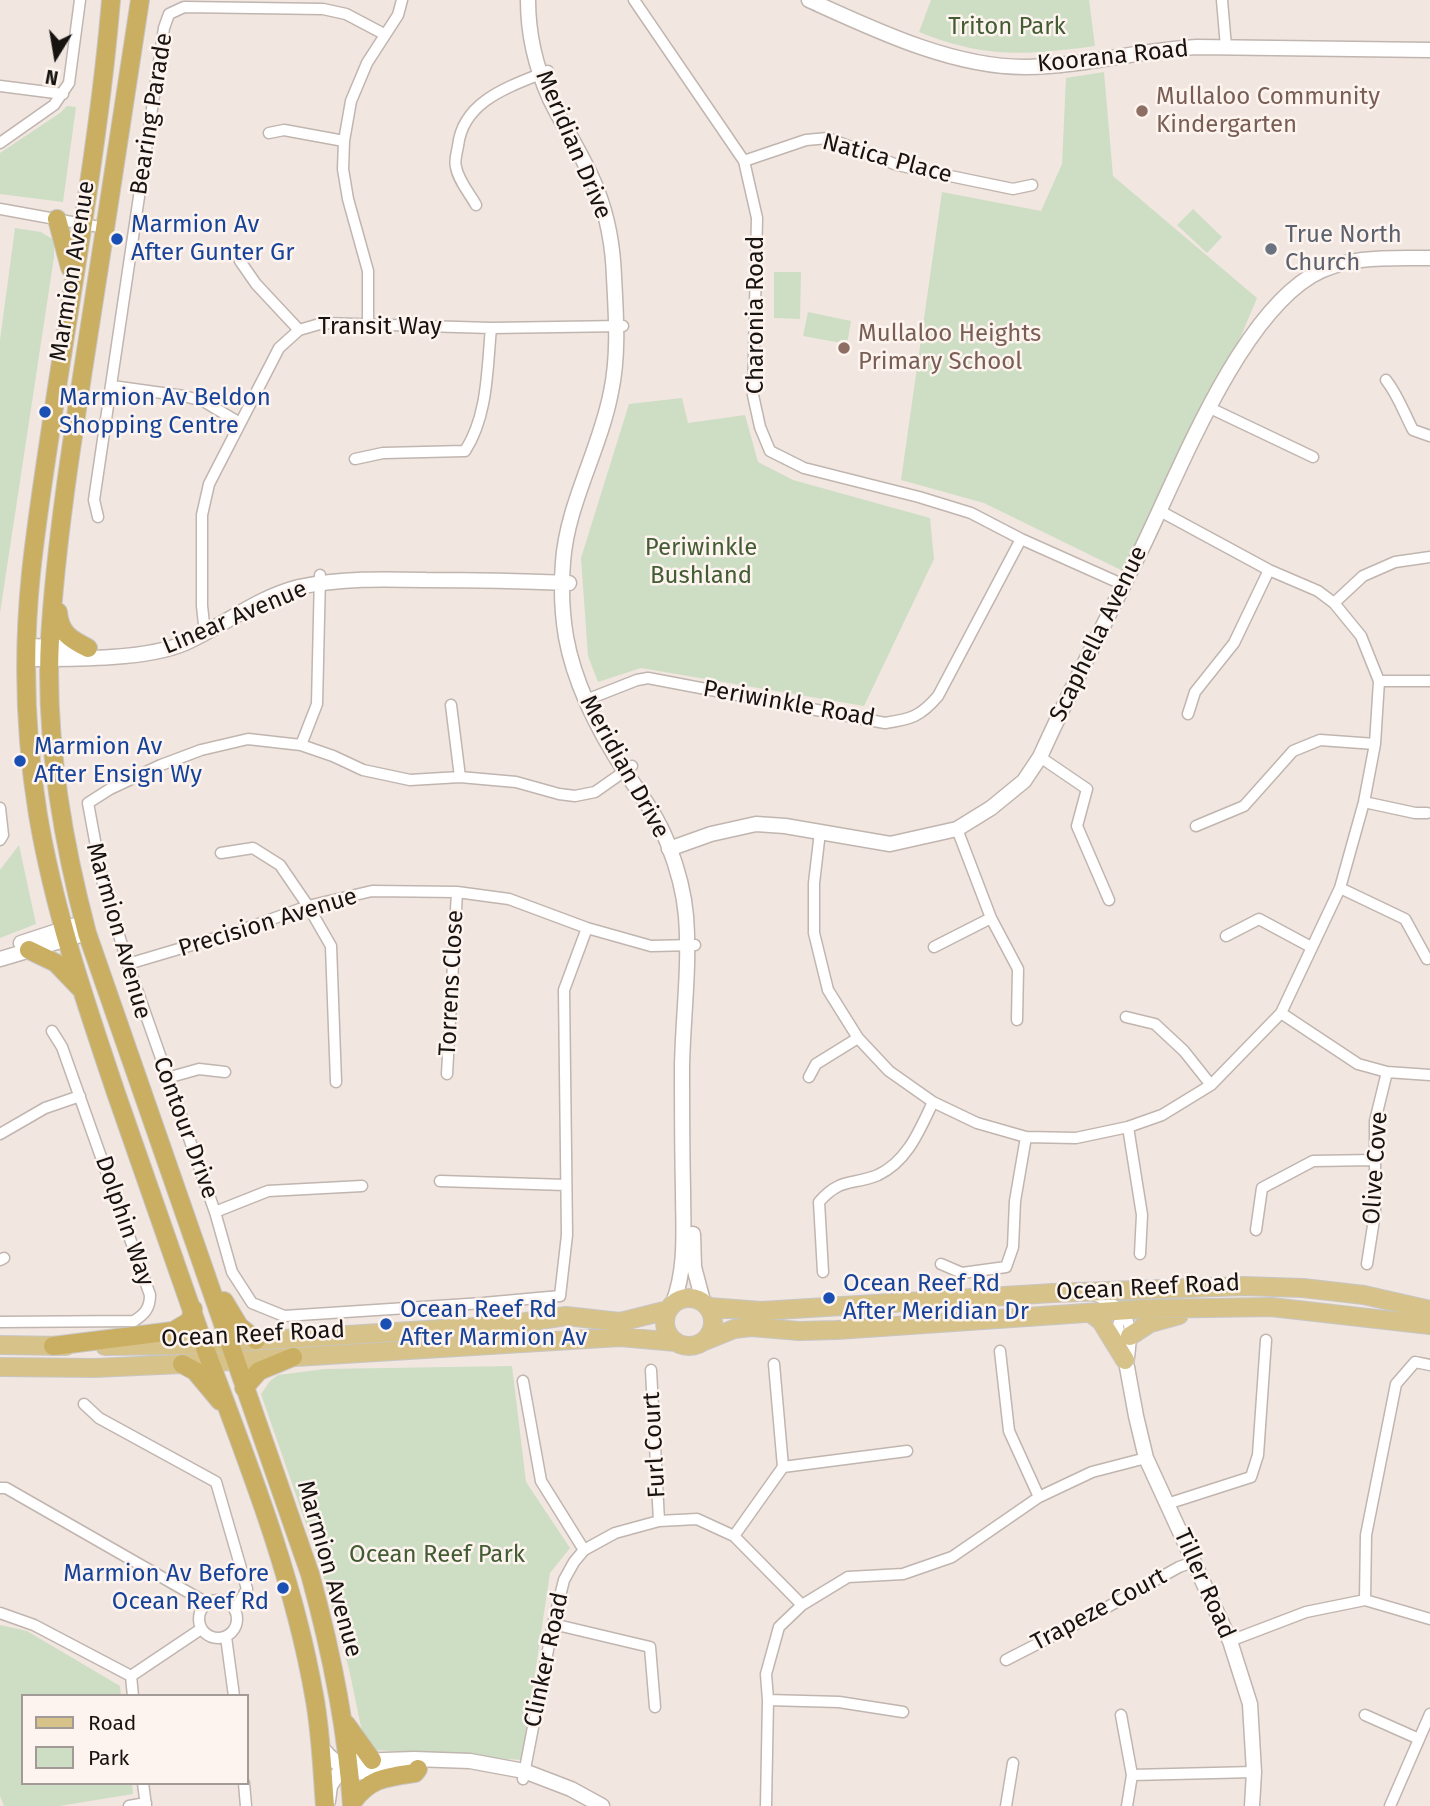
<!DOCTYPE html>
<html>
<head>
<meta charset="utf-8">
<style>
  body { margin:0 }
  #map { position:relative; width:1430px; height:1806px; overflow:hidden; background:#f2e6e0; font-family:"Fira Sans",sans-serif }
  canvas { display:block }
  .legend { position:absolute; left:21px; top:1694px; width:228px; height:91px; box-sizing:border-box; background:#fef4ef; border:2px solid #a29a96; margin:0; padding:9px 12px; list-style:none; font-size:21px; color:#171311 }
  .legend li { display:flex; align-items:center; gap:14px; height:35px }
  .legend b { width:35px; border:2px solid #a29a96 }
  .north { position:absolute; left:21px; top:21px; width:70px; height:70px; -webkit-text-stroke:5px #fef4ef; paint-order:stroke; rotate:191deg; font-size:19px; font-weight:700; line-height:28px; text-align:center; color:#171311 }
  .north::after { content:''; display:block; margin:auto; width:24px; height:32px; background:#171311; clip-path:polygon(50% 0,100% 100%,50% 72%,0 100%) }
</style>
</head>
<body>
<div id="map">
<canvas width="1430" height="1806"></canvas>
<ul class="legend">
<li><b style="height:9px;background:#d7c389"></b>Road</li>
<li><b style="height:19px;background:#cddec4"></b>Park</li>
</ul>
<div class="north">N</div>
</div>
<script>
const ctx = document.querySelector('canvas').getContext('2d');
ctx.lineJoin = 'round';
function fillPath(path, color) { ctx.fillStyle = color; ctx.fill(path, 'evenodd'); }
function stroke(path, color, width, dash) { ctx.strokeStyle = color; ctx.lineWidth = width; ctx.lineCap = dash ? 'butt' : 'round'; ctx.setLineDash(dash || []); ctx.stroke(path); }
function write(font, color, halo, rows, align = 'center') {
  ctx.font = font + ' "Fira Sans",sans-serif'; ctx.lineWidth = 5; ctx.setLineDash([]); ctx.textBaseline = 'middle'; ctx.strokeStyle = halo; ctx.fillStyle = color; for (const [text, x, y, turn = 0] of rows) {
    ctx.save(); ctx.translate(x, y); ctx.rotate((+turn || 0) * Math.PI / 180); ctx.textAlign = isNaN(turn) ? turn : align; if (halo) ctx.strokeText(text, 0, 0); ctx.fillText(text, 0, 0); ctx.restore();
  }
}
fillPath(new Path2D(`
  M931,0H1089L1095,46C1026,55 986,59 919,32Z
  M1104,72L1113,176L1257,298L1241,336L1125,572L984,503L901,480L942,192L1041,211L1062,164L1066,78Z
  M67,106L76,107L63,202L0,194V153L60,113Z
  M1193,209L1222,237L1207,253L1177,225Z
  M15,228L41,232L54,240V257L0,613V340Z
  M774,272H801L800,319L774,318Z
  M808,312L851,321L847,344L803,336Z
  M682,398L688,423L745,415L758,462L793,480L930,518L934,559L864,706L641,668L598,682L588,656L581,558L629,404Z
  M19,845L36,924L0,938V870Z
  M512,1366L526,1482L570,1548L550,1573L522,1760L377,1750L366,1739L361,1727L349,1669L321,1567L261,1394L270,1381L278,1375L325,1369Z
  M0,1625L27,1631L120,1686L121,1696H23V1783H132L133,1794L59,1806H4L0,1796Z`), '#cddec4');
const minor = new Path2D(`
  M634,0L744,161L757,218L753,395L760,427L770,451L804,468L919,497L971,513L1021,539L1124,585
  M1222,0L1226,47
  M0,86L63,94
  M269,133L284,130L344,141
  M0,143L54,105L69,83L80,0
  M744,161L806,140L828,138L897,165L1013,189L1032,185
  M476,205C470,194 458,180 456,167C454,161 457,152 458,146C463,100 511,86 548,71
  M0,209L105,228
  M240,261L256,284L299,330
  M368,325V271L348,199L343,169L344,141L351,101L367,63L398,15L402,0
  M1386,380C1398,395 1404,413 1413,430L1430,436
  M112,386L184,396L203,401L240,423
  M1210,408L1313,457
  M355,459L383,453L465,451C488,415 487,370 491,328
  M98,517L94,500L164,28L169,14L184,7L323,9L346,14L384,34
  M1334,603L1363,576L1395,562L1430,557
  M205,633L202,606V515L209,484L279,348L299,330L323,323L491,328L623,326
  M1379,681H1430
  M586,700L637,680L648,678L885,723C911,719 920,717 938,696L1021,539
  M451,705L460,777
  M1188,714L1195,692L1234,643L1269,570
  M301,745L317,704L320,575
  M1040,757L1087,789L1077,826L1109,900
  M1364,802L1415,813H1427
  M0,808L3,835L0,840
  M1196,826L1244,806L1293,751L1320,740L1375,744
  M957,829L991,918L1018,969L1017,1020
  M820,832L814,883V933L828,990L858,1038L889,1071L933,1102L977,1123L1026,1137L1076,1138L1128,1127L1162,1115L1211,1085L1281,1013L1340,888L1364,802L1375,744L1379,681L1361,636L1334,603L1318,591L1269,570L1160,511
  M221,853L253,848L280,865L308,906L331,946L336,1082
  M1340,888L1405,919L1427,959
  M587,928L564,990L567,1235L560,1296L483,1303L284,1316L252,1303L232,1272L215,1212L128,964L103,884L88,803L110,789L161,765L201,750L248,739L301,745L333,756L363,770L410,780L460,777L516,782L559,794L575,796L595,792L632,766
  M1226,936L1259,919L1311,947
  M934,947L991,918
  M128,964L236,932L308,906L372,891L457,892L509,899L587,928L651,946L695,945
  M1281,1013L1358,1064L1387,1072L1430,1075
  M1126,1017L1155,1024L1184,1051L1211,1085
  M447,1074L457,892
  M809,1077L816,1064L858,1038
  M167,1078L199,1069L225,1072
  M1128,1127L1142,1215L1140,1254
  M0,1134L45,1108L80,1096
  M440,1181L566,1185
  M215,1212L268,1191L362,1186
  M1256,1230L1262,1188L1313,1161L1374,1160
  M0,1260L4,1258
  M941,1264L962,1273L1006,1267L1013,1247L1015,1201L1026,1137
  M1367,1264L1375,1213V1121L1387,1072
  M823,1272L819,1202C841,1177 851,1186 878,1175C908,1161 920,1129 933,1102
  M1094,1295C1132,1309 1134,1326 1128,1364
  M0,1322L134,1321C145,1314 150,1308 150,1295L62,1047L52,1031
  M1121,1348L1118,1325L1124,1309
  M1000,1351L1009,1431L1039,1497
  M774,1364L783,1467
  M651,1370L659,1521
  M523,1381L541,1481L584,1550
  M84,1404L99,1418L216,1482L247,1589L235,1609
  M0,1488H6L207,1603
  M1167,1504L1251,1477L1258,1455L1266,1340
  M734,1536L783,1467L907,1451
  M199 1619a19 19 0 1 1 38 0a19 19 0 1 1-38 0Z
  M1365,1600L1366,1535L1396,1384L1415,1362L1430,1365
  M0,1613L34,1625L131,1676L133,1696
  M553,1624L650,1647L655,1707
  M226,1637L234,1696
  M1230,1641L1306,1612L1365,1600L1430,1619
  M1006,1660L1086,1619L1179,1567L1193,1562
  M131,1676L201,1629
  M768,1700L839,1702L903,1712
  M1121,1715L1132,1775L1127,1806
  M1365,1715L1419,1739
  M1132,1775L1254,1772
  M523,1779L553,1624L564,1580L574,1562L584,1550L615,1533L659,1521L697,1519L734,1536L802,1605
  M143,1783L146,1806
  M244,1783L246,1806
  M129,1806L146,1803
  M766,1806L768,1700L766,1674L779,1627L802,1605L848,1577L903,1574L952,1557L1039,1497L1092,1472L1146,1458
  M1006,1806L1013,1763
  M1390,1806L1430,1714`);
const tertiary = new Path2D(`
  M528,0C528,34 536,68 550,99C565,130 585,158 597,190C608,218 613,247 614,277C616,315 619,354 611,392C600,450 567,504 563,562C561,587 562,613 566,637C575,687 599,732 626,773C642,796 658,818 668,844C677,867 684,892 686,916C690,966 683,1016 682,1066C682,1107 682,1148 683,1189C683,1228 687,1267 673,1303
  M809,0C875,30 954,68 1027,67C1084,66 1140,50 1197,47L1430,50
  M28,646L89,648
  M27,659C71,659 146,660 185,643C223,626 258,597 299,587C341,578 383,579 426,580C474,580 522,581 569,583
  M669,849L711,834L756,824L785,826L890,844L957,829L991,808L1024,781L1040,757C1072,686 1108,617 1142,548C1180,470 1237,321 1311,276C1346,255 1391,258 1430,258
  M21,943L85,922
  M0,959L87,933
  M693,1234L694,1267L703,1301
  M1127,1367L1136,1416L1146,1458L1230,1641L1250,1704L1254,1772L1252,1806
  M321,1747C345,1776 357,1774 393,1771
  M328,1801L330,1786L337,1775L355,1761L414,1759L470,1761L524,1771L571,1789L602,1806`);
const primary = new Path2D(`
  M665 1322a24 24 0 1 1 48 0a24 24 0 1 1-48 0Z
  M709,1307L761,1311L1053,1293L1244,1286L1303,1288L1364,1295L1430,1310
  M1092,1314L1101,1321L1125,1360
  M1130,1336L1150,1323L1179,1315
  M702,1342L734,1329L751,1327L799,1331L837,1330L1144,1309L1271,1307L1430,1325
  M0,1345L66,1346
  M105,1346L188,1345L507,1325L566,1316L620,1322L668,1310
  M0,1367L95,1368L182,1364L620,1337L676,1342`);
const trunk = new Path2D(`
  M111,0C99,145 71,290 50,434C43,480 36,526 31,573C23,652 25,736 38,815C54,910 85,1001 116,1093C145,1178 175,1263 205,1348C247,1461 293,1575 314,1695C321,1731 322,1769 325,1806
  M140,0C123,117 104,234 86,351C71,447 56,543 50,639C45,736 62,839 87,933L310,1574C331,1650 347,1727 352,1806
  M57,219L70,268
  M58,612C60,633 70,639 88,648
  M29,950L56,963L80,988
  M224,1301L239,1326L256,1340
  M53,1346L173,1331L190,1321L193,1309
  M182,1364L195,1371L220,1401
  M244,1388L259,1371L293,1357
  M346,1724L372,1760
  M352,1803C369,1778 387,1777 415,1773L418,1769`);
stroke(minor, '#c1b5af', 13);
stroke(tertiary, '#c1b5af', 17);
stroke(primary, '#c7c6c6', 20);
stroke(trunk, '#c7c6c6', 20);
stroke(minor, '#fff', 10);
stroke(tertiary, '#fff', 14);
stroke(primary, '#d7c389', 18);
stroke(trunk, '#caaf62', 18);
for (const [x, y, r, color] of [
  [1142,111,7,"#8d6e63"],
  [117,239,7,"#1a4fb4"],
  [1271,249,7,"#6b7280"],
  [844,348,7,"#8d6e63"],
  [45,412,7,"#1a4fb4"],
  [20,761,7,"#1a4fb4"],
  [829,1298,7,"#1a4fb4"],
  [386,1324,7,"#1a4fb4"],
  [283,1588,7,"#1a4fb4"]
]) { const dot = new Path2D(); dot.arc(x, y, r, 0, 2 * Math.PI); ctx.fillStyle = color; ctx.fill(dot); stroke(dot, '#fef4ef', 2.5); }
write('24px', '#425c33', '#fef4ef', [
  ["Triton Park",1007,27],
  ["Periwinkle",701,548],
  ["Bushland",701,576],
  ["Ocean Reef Park",437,1555]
]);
write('24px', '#171311', '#fef4ef', [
  ["Koorana Road",1113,57,-6],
  ["Bearing Parade",152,114,-81],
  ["Meridian Drive",573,145,67],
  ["Natica Place",887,159,15],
  ["Marmion Avenue",73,271,-81],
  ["Charonia Road",756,315,-90],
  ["Transit Way",380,327],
  ["Linear Avenue",235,618,-23],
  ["Scaphella Avenue",1099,634,-64],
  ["Periwinkle Road",789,704,10],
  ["Meridian Drive",624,767,61],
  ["Precision Avenue",268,923,-17],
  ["Marmion Avenue",118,931,74],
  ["Torrens Close",452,983,-87],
  ["Contour Drive",185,1128,70],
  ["Olive Cove",1376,1168,-86],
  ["Dolphin Way",124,1221,71],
  ["Ocean Reef Road",1148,1288,-3],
  ["Ocean Reef Road",253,1335,-3],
  ["Furl Court",655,1445,-93],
  ["Marmion Avenue",329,1569,74],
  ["Tiller Road",1204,1584,66],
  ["Trapeze Court",1099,1610,-28],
  ["Clinker Road",547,1660,-78]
]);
write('24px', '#785e54', '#fef4ef', [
  ["Mullaloo Community",1156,97],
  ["Kindergarten",1156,125],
  ["Mullaloo Heights",858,334],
  ["Primary School",858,362]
], 'left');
write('24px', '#164399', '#fef4ef', [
  ["Marmion Av",131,225],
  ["After Gunter Gr",131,253],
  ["Marmion Av Beldon",59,398],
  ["Shopping Centre",59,426],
  ["Marmion Av",34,747],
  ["After Ensign Wy",34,775],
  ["Ocean Reef Rd",843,1284],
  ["After Meridian Dr",843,1312],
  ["Ocean Reef Rd",400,1310],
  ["After Marmion Av",400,1338],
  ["Marmion Av Before",269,1574,"right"],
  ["Ocean Reef Rd",269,1602,"right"]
], 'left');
write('24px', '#5b616d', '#fef4ef', [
  ["True North",1285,235],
  ["Church",1285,263]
], 'left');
</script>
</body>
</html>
